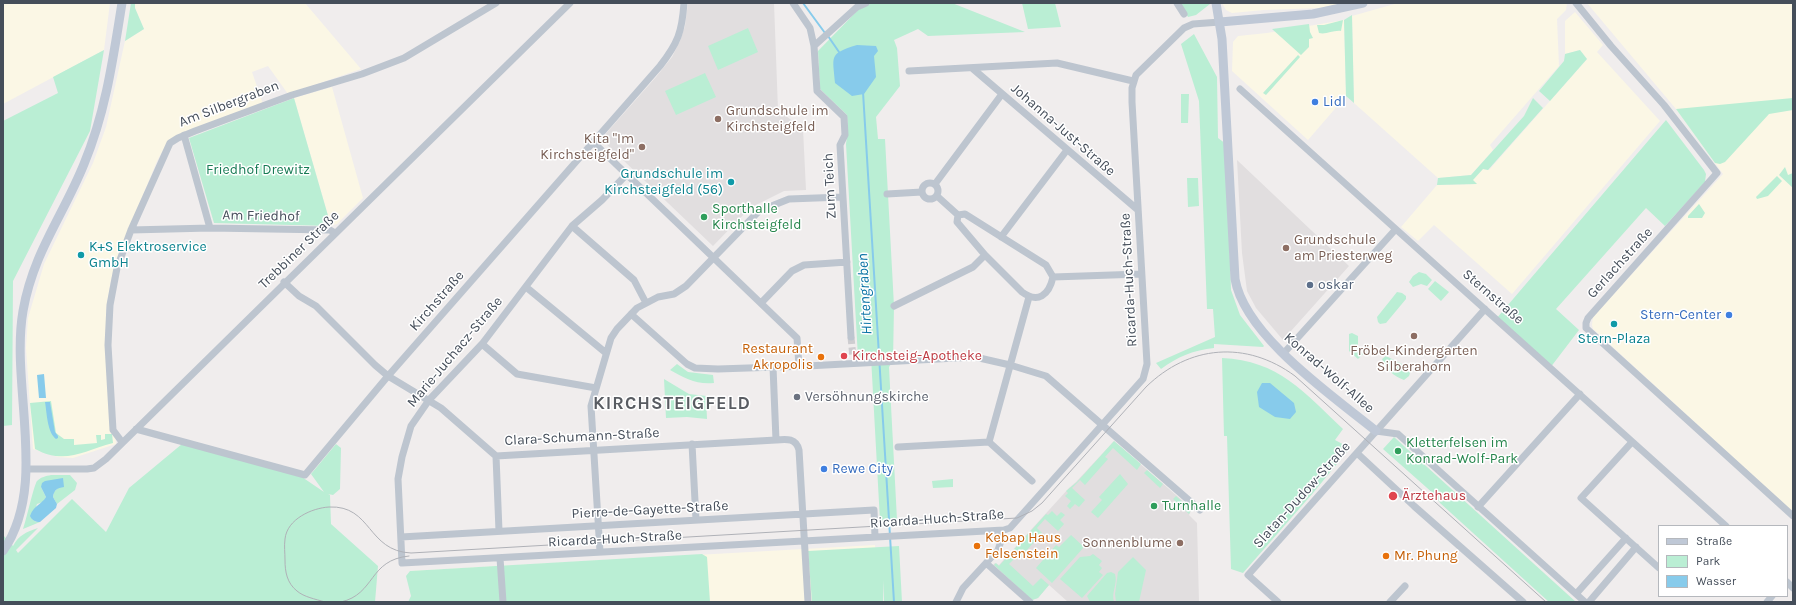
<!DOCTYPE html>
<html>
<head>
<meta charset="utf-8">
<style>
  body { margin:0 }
  #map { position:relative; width:1796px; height:605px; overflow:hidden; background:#f0eded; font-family:Karla,sans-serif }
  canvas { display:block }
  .frame { position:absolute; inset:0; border:4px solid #454e5a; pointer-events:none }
  .legend { position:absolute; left:1658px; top:525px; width:130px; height:72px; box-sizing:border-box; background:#fff; border:1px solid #b5b8bd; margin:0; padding:5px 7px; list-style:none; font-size:12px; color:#454e5a }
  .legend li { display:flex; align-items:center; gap:8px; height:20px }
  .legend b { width:20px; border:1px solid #b5b8bd }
</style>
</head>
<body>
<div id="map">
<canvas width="1796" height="605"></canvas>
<div class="frame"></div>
<ul class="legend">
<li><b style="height:5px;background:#bfc8d6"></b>Straße</li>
<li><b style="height:11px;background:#baeed4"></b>Park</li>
<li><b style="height:11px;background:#87cbeb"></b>Wasser</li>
</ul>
</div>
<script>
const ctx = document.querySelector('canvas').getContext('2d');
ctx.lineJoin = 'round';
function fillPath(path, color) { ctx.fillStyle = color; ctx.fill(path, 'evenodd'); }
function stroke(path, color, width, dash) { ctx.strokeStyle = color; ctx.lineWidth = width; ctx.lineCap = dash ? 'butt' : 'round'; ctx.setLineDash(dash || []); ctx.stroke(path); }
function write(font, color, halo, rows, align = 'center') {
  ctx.font = font + ' Karla,sans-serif'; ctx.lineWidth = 3; ctx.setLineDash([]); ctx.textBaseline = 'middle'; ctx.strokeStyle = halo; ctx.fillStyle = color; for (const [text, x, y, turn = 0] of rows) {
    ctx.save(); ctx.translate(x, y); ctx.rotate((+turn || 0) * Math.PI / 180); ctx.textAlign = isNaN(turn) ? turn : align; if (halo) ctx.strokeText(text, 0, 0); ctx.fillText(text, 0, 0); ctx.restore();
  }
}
fillPath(new Path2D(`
  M3,3H110L104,50L3,104Z
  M135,3H305L361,69L288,94L268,66L252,72L263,104L168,144L163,150L157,161L122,246L111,279L106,310L116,444L73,458L58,457L33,449L26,348L28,318L44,264L93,163L106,127L125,41L144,29L135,8Z
  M1222,3H1344L1320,8L1264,10L1232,13L1226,10Z
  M1398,3H1567L1566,10L1557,19L1559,66L1490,145L1493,150L1471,175L1438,178L1354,103L1352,16Z
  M1587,3H1793V512L1593,329L1592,325L1593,317L1723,174L1676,109Z
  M1575,12L1603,45L1597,52L1660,121L1512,294L1434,225L1418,241L1401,227L1437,185L1476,184L1472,180L1483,169L1489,170L1587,59L1580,50L1565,54V21Z
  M1344,20L1346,96L1308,140L1232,71L1233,42L1238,36L1267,33Z
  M332,87L363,198L337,224L331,226L294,98Z
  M875,545L878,602H412L410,571Z`), '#fbf7e5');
fillPath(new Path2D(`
  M688,3H774L778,110L803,129L806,190L784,191L750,208L713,246L601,139L656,77L672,57L680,41L685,26Z
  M1237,160L1349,266L1283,340L1256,308L1247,291L1242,253Z
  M1114,441L1192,509L1189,515L1197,523L1199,602H1068L1049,585L1038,598L1032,600L993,565L995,563L999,565L1069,488L1076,482Z`), '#e1dedf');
fillPath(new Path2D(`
  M131,3H135V8L144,29L125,41Z
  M872,3H952L1025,32L928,36L918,29L894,40L897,48L900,86L876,117L878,139H885L894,306L893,361L889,367L897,520L880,521L871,357L858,358L846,144L848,130L847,115L820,89L818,51L858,10Z
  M1022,3H1055L1061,27L1028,29Z
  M1179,3H1210V4L1196,15L1188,17Z
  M1352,15L1354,103L1346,96L1344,20Z
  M1343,20L1341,31C1333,30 1326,35 1319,33L1317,25H1324Z
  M1309,24L1310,32L1313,38L1309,39V47L1301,55L1272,29Z
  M748,28L758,52L718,70L708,46Z
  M1194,34L1217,77L1218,138L1226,144L1231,290L1240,315L1264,346L1263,347L1214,344V348C1194,350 1177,357 1161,369L1156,363L1215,337L1213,309H1207L1199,101L1181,44Z
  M104,50L90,131L13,281L12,425L3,426V121L58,93L53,77Z
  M1580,50L1587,59L1550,101L1539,91L1564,61L1565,54Z
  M1298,55L1300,57L1266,95L1263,93Z
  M705,73L716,97L676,115L665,91Z
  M1181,94H1189L1188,123H1181Z
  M294,98L331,226L214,223L189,138Z
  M1533,98L1543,108L1488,170L1483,169L1473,180L1477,184L1437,185L1438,178L1471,175L1524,116Z
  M1793,98V110L1769,114L1725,162L1720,164L1715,163L1676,109Z
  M1666,120L1704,170L1706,174L1705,182L1665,226L1646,208L1556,309L1579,330L1550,368L1496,319Z
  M1785,167L1788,175L1793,173V188L1779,175Z
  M1777,176L1782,181L1768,196L1757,199L1756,197Z
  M1187,178H1198L1199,206L1188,207Z
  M1699,204L1705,213L1702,218H1688V216Z
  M1419,272L1426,274L1432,280L1427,286L1421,284L1413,287L1409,282L1413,276Z
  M1435,281L1449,292L1441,301L1428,289Z
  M1397,292L1402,293L1406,296V299L1386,323L1380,324L1378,322L1377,317Z
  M1352,333L1358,336V348L1363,354L1358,359L1349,351V334Z
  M1386,356L1406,366L1411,370L1409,376L1404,380C1395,377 1384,368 1382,359Z
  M1222,358C1278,360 1305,393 1343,429L1335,440L1350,448L1313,493L1243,573L1231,569L1227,436H1224Z
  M677,364L688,372L713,375L714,383C697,385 684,378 670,370Z
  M664,379L689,394L706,396L707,419L687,417L666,418Z
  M51,401L56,433L64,439H74V445L97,443L96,435H101V440L105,439V434H112L113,443C83,451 65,465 35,449L30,403Z
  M1394,437L1576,602H1549L1440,503L1435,495L1383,449Z
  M1114,441L1141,464L1137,470L1113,448L1105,457L1108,459L1085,485L1080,480L1072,488L1085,500L1079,507L1075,504L1070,509L1067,506L1071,501L1065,496L1068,493L1066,491L1077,482Z
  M182,444L299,475L324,492L311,474L336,444L341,448L340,489L333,495L328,494L330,495L331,524L378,566L375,602H3V535L13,546C19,535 26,532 38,528L16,550L18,553L72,499L106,532L129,488Z
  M1147,470L1163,484L1160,488L1144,473Z
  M1120,474L1128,484L1098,518L1091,512L1102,500L1099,497Z
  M51,475H70L77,483L75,490L57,504L53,497L54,492L58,488L41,487L46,497L43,502L37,504L32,519L36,522H40L23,529C26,521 34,485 37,481C41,477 46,476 51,475Z
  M953,479V487L933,488L932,481Z
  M1176,496L1191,510L1189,514L1173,499Z
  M1052,511L1057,516L1061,512L1065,515L1060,520L1064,524L1058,531L1045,519L1037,528L1042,533L1020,558L1017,556L1009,564L1033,586L1041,578L1049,585L1038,598L1032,600L994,565L996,563L999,566L1046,514L1048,515Z
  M1071,535L1084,547L1052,583L1036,568L1056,545L1059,547Z
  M899,546L902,602H884L883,580V602H812L808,551Z
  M702,554L707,557L710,602H408L411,596L406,576L410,571Z
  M1093,554L1102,561L1099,565L1102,568L1099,572L1103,575L1082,598L1060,579L1080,557L1090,556Z
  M1133,557L1146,570L1139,602H1116L1115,594L1118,572Z
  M1111,572L1115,574C1118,584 1111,592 1114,602H1090L1087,596L1107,573Z`), '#baeed4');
fillPath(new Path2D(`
  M857,45L876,46L878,51L874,56L876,77L864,94L852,96L835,83C833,56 828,54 857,45Z
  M44,374L46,398H39L37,375Z
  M1262,383H1270L1294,403L1296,412L1290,419L1275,417L1259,407L1257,392Z
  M45,402H50L55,432L58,436V438L56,439C47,432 47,413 45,402Z
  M63,478L64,487C57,488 54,490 53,497L57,504L56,508L40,522C35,522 32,520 30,516C34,505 41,505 46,497L41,487L42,483L45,481Z`), '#87cbeb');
stroke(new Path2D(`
  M803,3L825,33
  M828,36L839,52
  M863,92L894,602`), '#87cbeb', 2);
stroke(new Path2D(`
  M851,337L853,358`), '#cecdd0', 7, [7, 3.5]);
stroke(new Path2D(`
  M793,3L810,28L814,46
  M1177,3L1184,14
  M1576,3L1611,46L1664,105L1717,173L1588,318L1586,323V328L1793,516
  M972,68L1138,210
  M909,71L1057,63L1133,81
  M1240,89L1726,526
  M184,135L210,228
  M593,142L797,338L799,366
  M627,174L602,200L572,226L482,344L429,400L411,426L402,457L398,479L402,563L1004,530L1010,528L1143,379L1147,364L1132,102V88L1136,75L1184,28L1193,24L1220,22
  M922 191a8 8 0 1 1 16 0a8 8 0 1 1-16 0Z
  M935,184L1002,94
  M887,194L922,192
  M937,196L958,215
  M965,214L1046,265L1053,277C1049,295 1038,304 1022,292L985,255L957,222L958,215Z
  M572,226L634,280L646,303
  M131,230L210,228L330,230L335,233
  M1001,237L1067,150
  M1053,277L1141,274
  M284,282L299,296L316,306L375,365L388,376L441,408L496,456L776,440
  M526,287L606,353
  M1029,297L989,442L1032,481
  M761,303L792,271L804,265L847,262
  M894,306L973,267L985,255
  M631,314L687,364L695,368L718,369L807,366L975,357L1010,365L1046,376L1200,510
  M851,337L840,145L845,135L844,117L817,91L814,46L857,7L866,3
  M482,344L517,374L596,388
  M1283,354L1395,230
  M773,367L776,440C787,439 796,438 799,450L808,602
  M136,429L305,475L388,376L660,66C678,43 682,32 684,3
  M1376,431L1398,434L1585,602
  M122,442L113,430L108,345L110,305L117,268L131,230L170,143L178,138L195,131L292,95L362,74L404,58L496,3
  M1632,442L1581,498L1659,568
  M692,444L696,520
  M898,447L989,442
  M1358,454L1414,506L1523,602
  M496,456L499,531
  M26,469H87L94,468L106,459L570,3
  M1478,507L1580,394
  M401,537L874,510L875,537
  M600,552L591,406L611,338L617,329L637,308L658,297L674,294L686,286L759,211L789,199L843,197
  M500,558L503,602
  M986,563L1030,602
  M1787,582L1793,588
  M1576,594L1626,538
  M956,602L963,588L998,550L1001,541V531
  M1278,602L1248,575L1485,309
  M1390,602L1405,586
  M1589,602L1636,547
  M1767,602L1772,596`), '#bdc5cf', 7);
stroke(new Path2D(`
  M1216,3L1222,39L1235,279C1245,336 1333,396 1376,431
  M1220,22L1313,14L1363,3
  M3,551C49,485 10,386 23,311C33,253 63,216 84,164C106,111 113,59 122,3`), '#bfc8d6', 9);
stroke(new Path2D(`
  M325,602C315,599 304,597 297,591C287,583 285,572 285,560C285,553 284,546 285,539C287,519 312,508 329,507C372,505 367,551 411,553L1017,518L1032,511L1042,503L1146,387C1189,345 1246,340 1295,376L1546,602
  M341,602C376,594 368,560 409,556`), '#afb1b7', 1);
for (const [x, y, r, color] of [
  [1315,102,4,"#3f7fe0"],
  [718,119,4,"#8d6e63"],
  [642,147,4,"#8d6e63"],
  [731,182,4,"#0f9aa8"],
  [704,217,4,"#2e9e5b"],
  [1286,248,4,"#8d6e63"],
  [81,255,4,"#0f9aa8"],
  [1310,285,4,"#5c6f8a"],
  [1729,315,4,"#3f7fe0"],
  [1614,324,4,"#0f9aa8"],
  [1414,336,4,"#8d6e63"],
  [844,356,4,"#e0444e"],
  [821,357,4,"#e8710a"],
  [797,397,4,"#6b7280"],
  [1398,451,4,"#2e9e5b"],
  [824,469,4,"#3f7fe0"],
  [1393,496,5,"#e0444e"],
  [1154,506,4,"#2e9e5b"],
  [1180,543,4,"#8d6e63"],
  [977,546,4,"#e8710a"],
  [1386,556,4,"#e8710a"]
]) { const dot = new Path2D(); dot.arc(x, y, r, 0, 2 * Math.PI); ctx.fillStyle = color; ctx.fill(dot); stroke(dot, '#fff', 1.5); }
write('14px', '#366cbe', '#fff', [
  ["Lidl",1323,102],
  ["Stern-Center",1721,315,"right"],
  ["Rewe City",832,469]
], 'left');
write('14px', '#454e5a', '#fff', [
  ["Am Silbergraben",229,104,-21],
  ["Johanna-Just-Straße",1063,130,41],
  ["Zum Teich",830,186,-93],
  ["Am Friedhof",261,216,1],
  ["Trebbiner Straße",299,250,-44],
  ["Gerlachstraße",1620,263,-48],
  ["Ricarda-Huch-Straße",1129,280,-93],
  ["Sternstraße",1493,297,41],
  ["Kirchstraße",437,301,-49],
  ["Marie-Juchacz-Straße",455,352,-50],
  ["Konrad-Wolf-Allee",1329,373,41],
  ["Clara-Schumann-Straße",582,437,-3],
  ["Slatan-Dudow-Straße",1302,495,-48],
  ["Pierre-de-Gayette-Straße",650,510,-3],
  ["Ricarda-Huch-Straße",937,519,-4],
  ["Ricarda-Huch-Straße",615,539,-3]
]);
write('14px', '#785e54', '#fff', [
  ["Grundschule im",726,111],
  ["Kirchsteigfeld",726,127],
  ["Kita \"Im",634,139,"right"],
  ["Kirchsteigfeld\"",634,155,"right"],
  ["Grundschule",1294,240],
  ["am Priesterweg",1294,256],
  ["Fröbel-Kindergarten",1414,351,"center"],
  ["Silberahorn",1414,367,"center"],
  ["Sonnenblume",1172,543,"right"]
], 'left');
write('14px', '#167b54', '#fff', [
  ["Friedhof Drewitz",258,170]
]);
write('14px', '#0d838f', '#fff', [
  ["Grundschule im",723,174],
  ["Kirchsteigfeld (56)",723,190],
  ["K+S Elektroservice",89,247,"left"],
  ["GmbH",89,263,"left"],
  ["Stern-Plaza",1614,339,"center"]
], 'right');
write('14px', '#27864d', '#fff', [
  ["Sporthalle",712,209],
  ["Kirchsteigfeld",712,225],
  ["Kletterfelsen im",1406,443],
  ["Konrad-Wolf-Park",1406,459],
  ["Turnhalle",1162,506]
], 'left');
write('14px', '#4e5e75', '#fff', [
  ["oskar",1318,285]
], 'left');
write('14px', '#c56008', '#fff', [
  ["Restaurant",813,349,"right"],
  ["Akropolis",813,365,"right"],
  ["Kebap Haus",985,538],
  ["Felsenstein",985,554],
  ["Mr. Phung",1394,556]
], 'left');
write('14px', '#be3a42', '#fff', [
  ["Kirchsteig-Apotheke",852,356],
  ["Ärztehaus",1402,496]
], 'left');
write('14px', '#5b616d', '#fff', [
  ["Versöhnungskirche",805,397]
], 'left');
write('italic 15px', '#0c75a6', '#fff', [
  ["Hirtengraben",865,294,-93]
]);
ctx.letterSpacing = '1px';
write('bold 18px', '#595c62', '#fff', [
  ["KIRCHSTEIGFELD",672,404]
]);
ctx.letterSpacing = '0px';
</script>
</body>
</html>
